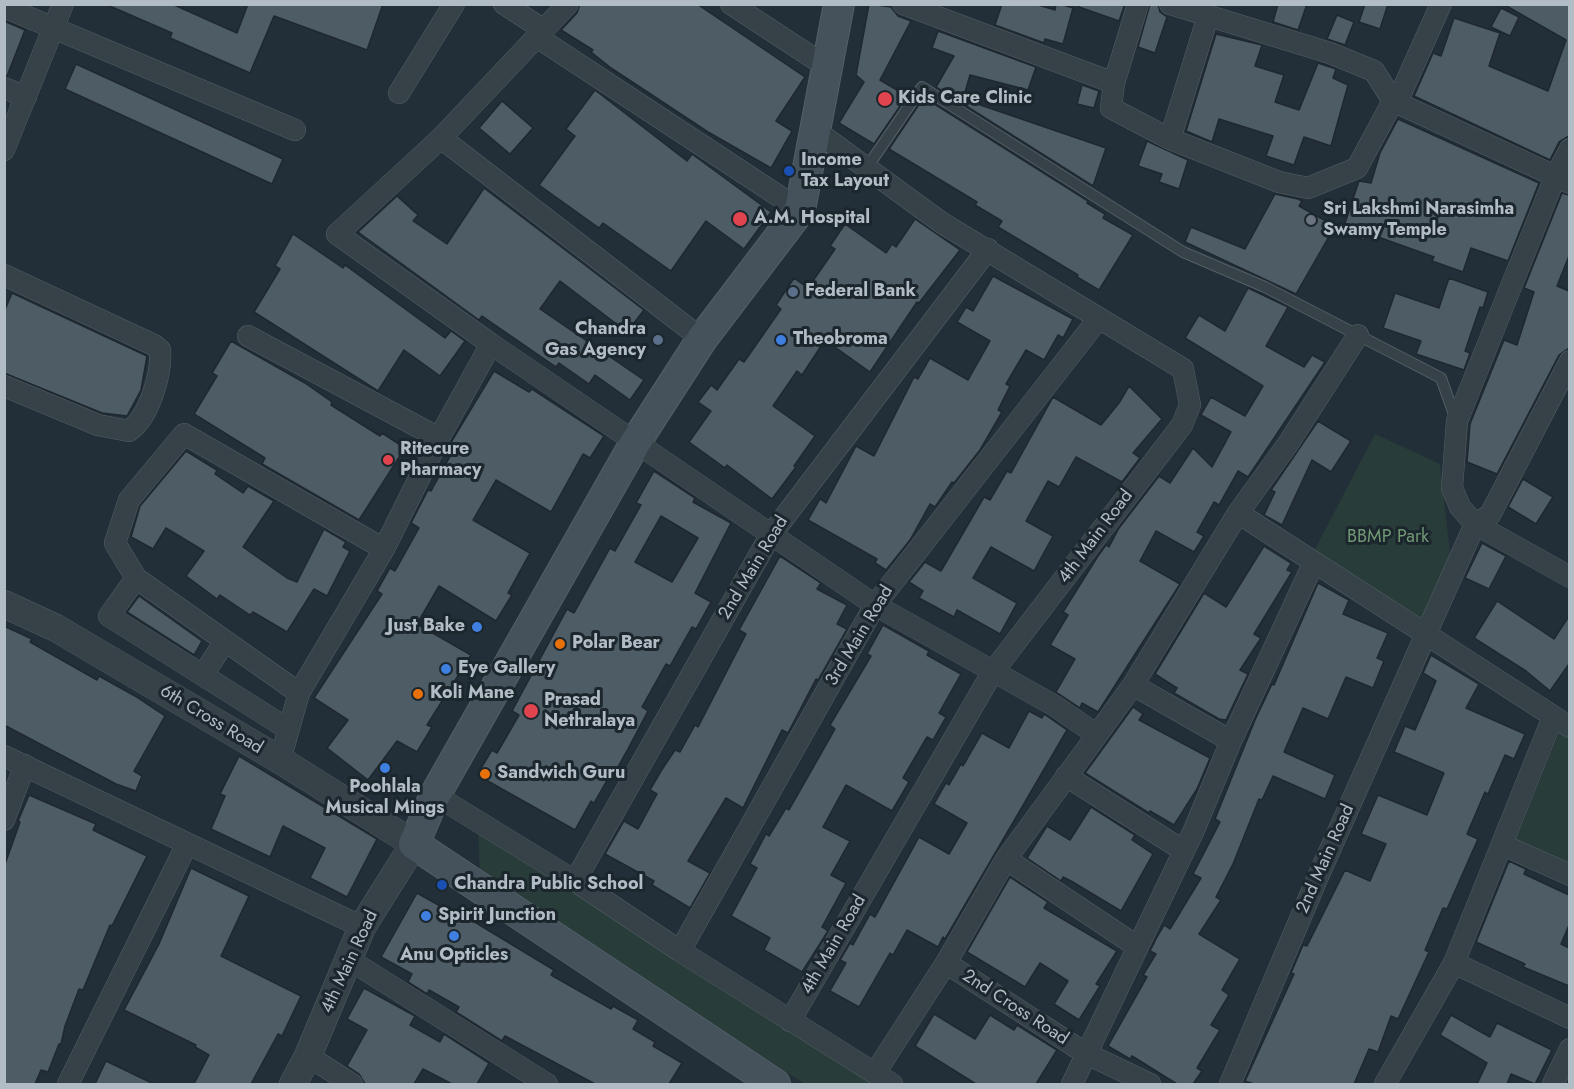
<!DOCTYPE html>
<html>
<head>
<meta charset="utf-8">
<style>
  body { margin:0 }
  #map { position:relative; width:1574px; height:1089px; overflow:hidden; background:#232f38; font-family:Jost,sans-serif }
  canvas { display:block }
  .frame { position:absolute; inset:0; border:6px solid #b1bcc4; pointer-events:none }
</style>
</head>
<body>
<div id="map">
<canvas width="1574" height="1089"></canvas>
<div class="frame"></div>
</div>
<script>
const ctx = document.querySelector('canvas').getContext('2d');
ctx.lineJoin = 'round';
function fillPath(path, color) { ctx.fillStyle = color; ctx.fill(path, 'evenodd'); }
function stroke(path, color, width, dash) { ctx.strokeStyle = color; ctx.lineWidth = width; ctx.lineCap = dash ? 'butt' : 'round'; ctx.setLineDash(dash || []); ctx.stroke(path); }
function write(font, color, halo, rows, align = 'center') {
  ctx.font = font + ' Jost,sans-serif'; ctx.lineWidth = 6; ctx.setLineDash([]); ctx.textBaseline = 'middle'; ctx.strokeStyle = halo; ctx.fillStyle = color; for (const [text, x, y, turn = 0] of rows) {
    ctx.save(); ctx.translate(x, y); ctx.rotate((+turn || 0) * Math.PI / 180); ctx.textAlign = isNaN(turn) ? turn : align; if (halo) ctx.strokeText(text, 0, 0); ctx.fillText(text, 0, 0); ctx.restore();
  }
}
fillPath(new Path2D(`
  M1375,434L1440,464L1450,553L1426,632L1310,559Z
  M1560,731L1569,737V867L1515,841Z
  M478,825L886,1084H805L480,873Z`), '#283d3a');
const building = new Path2D(`
  M105,4H172L237,33L248,4H383L367,50L274,16L250,73L170,38L172,33Z
  M580,4H697L805,77L776,121L792,131L771,168L708,132L611,68L591,52L593,50L561,30L577,13Z
  M869,4L891,7L898,16L911,21L880,80L907,96L874,144L839,123L864,82L856,75Z
  M1002,4H1035L1055,10L1056,4H1060L1073,8L1063,44L1045,39L1044,43L995,25Z
  M1079,4H1125L1119,21L1079,7Z
  M1150,4H1158L1160,12L1167,17L1155,53L1138,47Z
  M1278,4H1307L1298,30L1273,22Z
  M1365,4H1388L1380,29L1359,22Z
  M1503,4H1569V136L1559,142L1550,160L1414,96L1433,53L1441,56L1454,18L1500,33L1489,66L1548,91L1566,40Z
  M1501,8L1519,17L1510,36L1491,27Z
  M1337,15L1354,22L1345,45L1327,39Z
  M4,21L25,30L7,76H4Z
  M938,31L1036,67L1028,90L970,75L963,99L1106,148L1093,186L936,87L954,56L932,48Z
  M1216,34L1262,45L1255,66L1284,75L1275,102L1299,110L1318,63L1336,69L1333,78L1348,85L1331,146L1304,137L1294,165L1266,156L1273,136L1219,119L1212,142L1186,131Z
  M76,64L283,159L272,184L65,89Z
  M1082,85L1099,91L1094,108L1077,104Z
  M595,90L687,161L692,154L771,212L744,249L706,221L671,271L603,223L599,228L539,185L575,136L566,129Z
  M922,100L927,102L928,100L1088,201L1087,203L1105,214L1103,218L1133,235L1099,290L1077,277L1078,275L998,227L1002,221L975,205L977,202L889,149Z
  M502,101L533,128L510,154L479,128Z
  M1398,119L1539,183L1508,261L1471,248L1463,272L1432,261L1434,257L1367,233L1364,240L1342,232L1359,181L1371,183L1380,153Z
  M1147,141L1188,160L1179,189L1159,182L1162,174L1138,166Z
  M484,188L644,310L627,332L560,281L540,309L644,380L630,400L595,375L589,384L559,363L556,367L482,316L479,320L358,232L397,196L418,215L413,221L447,244Z
  M1562,193L1569,195V256L1557,286L1569,291V348L1559,355L1497,474L1467,462L1470,424L1504,340L1517,345L1534,292L1524,288Z
  M1275,194L1298,199L1302,201L1299,206L1335,226L1296,294L1185,242L1191,227L1245,249Z
  M915,219L960,250L919,303L917,302L870,372L825,340L802,375L797,371L773,406L815,436L794,466L796,467L772,499L727,465L725,468L689,442L711,411L698,402L711,385L717,390L739,359L744,362L781,309L776,305L794,278L808,288L835,249L830,246L845,224L886,253L892,244L896,247Z
  M293,234L343,268L345,265L445,338L451,331L465,341L440,376L404,350L378,391L254,312L280,269L275,266Z
  M993,276L1073,319L1063,338L1058,335L1044,360L1026,350L1006,384L1010,386L998,410L1002,412L980,450L954,483L952,482L935,507L930,504L910,540L886,570L875,563L877,559L808,520L820,499L826,503L856,446L874,456L914,377L918,379L930,358L968,380L990,341L957,322L966,307L973,311Z
  M1449,278L1488,292L1483,308L1480,307L1465,351L1470,353L1464,370L1416,354L1421,341L1383,328L1395,293L1439,308Z
  M1248,288L1288,307L1266,346L1304,367L1312,355L1325,362L1248,477L1238,471L1219,505L1214,502L1197,532L1204,536L1194,552L1156,531L1140,561L1180,584L1098,712L1082,703L1080,708L1056,692L1075,659L1050,645L1068,615L1063,612L1098,556L1106,545L1109,547L1119,528L1159,476L1170,483L1193,448L1212,467L1231,432L1201,415L1211,397L1245,416L1263,386L1185,338L1199,315L1225,331Z
  M12,293L147,356L141,390L127,416L102,413L4,373V312Z
  M231,341L305,383L332,402L331,405L380,436L382,433L405,448L359,520L262,464L265,458L194,414L217,376L212,373Z
  M494,371L529,392L532,389L604,436L590,458L583,454L551,512L496,480L473,520L530,553L508,593L512,595L496,621L439,586L417,624L471,655L427,725L432,727L417,752L397,741L368,780L327,748L348,720L314,698L382,594L377,591L390,568L395,571L419,528L411,523L428,490L431,491L453,451L448,448L450,444Z
  M1129,386L1162,419L1133,453L1140,458L1122,482L1076,457L1059,487L1048,481L1026,521L1053,536L1034,571L991,547L973,578L1017,603L1000,634L957,610L954,617L919,598L923,591L909,582L925,562L941,571L984,497L990,500L1007,471L1011,473L1053,397L1101,425L1119,403Z
  M1318,421L1351,441L1331,472L1312,460L1282,525L1264,515L1275,492L1271,490Z
  M186,451L217,470L215,474L243,493L248,486L274,501L243,547L287,578L297,582L324,529L346,542L343,547L350,551L327,596L314,589L287,632L253,612L250,615L220,595L217,599L186,576L204,551L166,528L153,549L131,537L140,506Z
  M654,471L695,498L693,502L731,523L695,593L711,602L696,629L692,627L670,666L666,664L642,707L648,711L629,747L613,776L610,775L594,803L591,801L575,830L477,775L492,750L497,753L519,715L512,711L567,609L574,613L610,548L615,551L641,505L636,503ZM661,516L698,538L672,582L635,562Z
  M1523,479L1553,497L1536,524L1508,507Z
  M1482,543L1506,556L1489,589L1465,578Z
  M1264,546L1291,563L1287,570L1292,572L1254,634L1261,638L1240,670L1248,674L1226,720L1219,719L1174,693L1177,688L1155,674L1204,593L1226,607Z
  M780,556L821,583L817,589L847,605L837,624L847,629L818,680L816,679L788,733L782,730L743,808L726,798L688,861L710,873L690,908L652,885L654,881L605,854L624,821L638,829L657,794L650,790L661,771L675,750L680,752L695,725L698,727L746,634L739,630Z
  M1318,583L1349,600L1343,614L1388,633L1377,658L1384,661L1373,688L1346,677L1328,719L1303,708L1284,752L1335,775L1325,799L1273,776L1262,800L1259,799L1233,864L1216,897L1221,900L1199,934L1240,959L1222,990L1229,995L1211,1025L1220,1030L1197,1068L1202,1071L1193,1084H1177L1132,1056L1130,1059L1108,1046L1147,977L1143,975L1156,954L1150,951L1157,937L1164,925L1170,929L1201,878L1193,874L1220,822L1215,819L1255,720L1272,684L1274,685Z
  M139,596L202,641L194,655L127,612Z
  M1497,601L1554,639L1569,616V664L1550,691L1526,671L1474,638Z
  M883,625L929,651L927,655L961,674L939,713L946,717L933,740L927,737L903,778L909,782L892,811L846,785L823,827L850,841L831,875L846,883L822,927L828,931L802,972L764,950L770,938L731,916L757,868L750,864L766,834L769,836L786,808L789,810L835,729L830,725L871,656L867,654Z
  M4,626L32,639L30,642L97,680L99,676L135,696L165,716L134,771L142,776L136,791L116,784L4,725Z
  M1431,655L1479,684L1466,708L1525,734L1514,759L1505,755L1488,794L1485,792L1467,834L1478,839L1447,909L1443,908L1425,950L1429,952L1398,1019L1391,1016L1378,1052L1369,1049L1354,1084H1254L1245,1081L1294,974L1291,973L1303,945L1307,946L1345,870L1370,881L1386,844L1361,834L1378,795L1427,815L1444,773L1394,752L1405,726L1415,730L1436,681L1423,673Z
  M1133,707L1143,714L1139,720L1210,758L1197,789L1174,825L1150,811L1149,813L1085,773Z
  M1029,711L1042,718L1044,714L1067,730L945,939L943,937L938,947L907,930L893,955L890,953L859,1007L830,991L846,963L840,960L850,943L853,945L870,914L875,917L919,837L949,854L967,823L934,804L946,783L949,785L961,764L963,766L982,733L1009,748Z
  M239,756L377,839L347,897L310,878L325,848L283,826L270,857L211,829L225,796L220,794Z
  M29,795L96,824L93,830L147,856L112,926L110,925L83,990L79,989L65,1026L61,1044H59L48,1072L41,1070L35,1084H4V867L20,822L18,821Z
  M1091,807L1135,835L1132,840L1153,854L1121,911L1071,881L1063,877L1061,881L1027,858L1047,826L1070,840Z
  M1509,861L1526,869L1524,874L1569,895V925L1561,944L1569,948V986L1523,967L1525,964L1476,942Z
  M191,868L249,896L221,956L301,996L282,1036L278,1034L251,1084H194L209,1055L195,1047L196,1045L124,1010L159,944Z
  M1010,877L1048,902L1044,908L1117,951L1096,984L1100,986L1079,1020L1054,1004L1068,981L1040,963L1025,987L967,952Z
  M417,893L456,915L458,912L554,970L551,975L611,1009L613,1006L638,1020L633,1029L655,1042L653,1046L682,1063L669,1084H595L505,1036L502,1041L456,1012L459,1007L429,990L427,994L408,982L412,974L381,957Z
  M364,988L415,1016L410,1025L440,1042L444,1034L489,1063L477,1084H452L423,1069L414,1084H365L359,1074L347,1066L367,1030L347,1019Z
  M934,1014L975,1039L990,1015L1014,1030L1017,1025L1057,1050L1036,1084H976L915,1046Z
  M1451,1015L1490,1037L1497,1023L1552,1050L1535,1084L1511,1074L1507,1084H1477L1487,1063L1440,1035Z
  M106,1061L154,1084H95Z`);
fillPath(building, '#4e5c66');
stroke(building, '#1e282f', 1.5);
const service = new Path2D(`
  M866,169L922,87L1183,252L1265,287L1441,378L1456,420`);
const minor = new Path2D(`
  M504,4L544,30
  M731,4L827,67
  M903,4L1114,83
  M1138,4L1114,83L1111,108L1170,139L1279,182L1308,188L1357,168L1393,101L1402,91L1441,4
  M1170,4L1330,53L1374,71L1393,101L1570,183
  M4,7L295,130
  M537,37L800,210
  M4,88L26,97
  M399,93L454,4
  M441,138L702,339
  M1170,139L1208,16
  M1570,149L1555,177L1457,421L1452,488L1460,507L1475,524L1490,515L1570,361
  M4,150L63,4
  M4,275L154,345L160,350C162,374 149,417 129,431L98,425L4,386
  M248,336L439,438
  M491,344L337,234L441,138L568,4
  M1238,513L1570,727
  M136,578L109,616L288,729
  M203,675L225,641
  M1133,685L1231,741
  M299,693L136,578L115,543L129,500L184,434L384,549
  M1097,735L1133,685L1238,513L1288,444L1358,335
  M4,756L362,927
  M280,760L299,693L384,549L439,438L491,344L875,605L1055,706L1097,735L1006,859L946,963L875,1073
  M1066,776L1184,851
  M435,795L575,881L680,951L892,1084
  M4,820L25,765
  M1503,845L1570,875
  M1006,859L1138,947
  M575,881L770,536L988,249
  M680,951L875,605L1099,318
  M348,959L547,1084
  M946,963L1085,1053L1150,1084
  M1454,963L1570,1018
  M790,1021L992,673L1182,425L1190,405L1183,369L942,223L816,131
  M308,1056L352,1084
  M68,1084L187,844
  M1072,1084L1194,830L1231,741L1314,562
  M1230,1084L1317,879L1475,524L1570,577
  M1385,1084L1454,963L1553,717
  M1553,1084L1570,1049`);
const tertiary = new Path2D(`
  M4,604L56,628L280,760L414,844L362,927L308,1056L293,1084`);
const secondary = new Path2D(`
  M775,1084L414,844L435,795L635,443L702,339L800,210L839,4`);
stroke(service, '#545f66', 12);
stroke(minor, '#545f66', 22);
stroke(tertiary, '#545f66', 28);
stroke(secondary, '#545f66', 32);
stroke(service, '#364148', 10);
stroke(minor, '#364148', 21);
stroke(tertiary, '#364148', 27);
stroke(secondary, '#45515b', 30);
for (const [x, y, r, color] of [
  [885,99,8,"#e0444e"],
  [789,171,6,"#1a4fb4"],
  [740,219,8,"#e0444e"],
  [1311,220,6,"#6b7280"],
  [793,292,6,"#5c6f8a"],
  [658,340,6,"#5c6f8a"],
  [781,340,6,"#3f7fe0"],
  [388,460,6,"#e0444e"],
  [477,627,6,"#3f7fe0"],
  [560,644,6,"#e8710a"],
  [446,669,6,"#3f7fe0"],
  [418,694,6,"#e8710a"],
  [531,711,8,"#e0444e"],
  [385,768,6,"#3f7fe0"],
  [485,774,6,"#e8710a"],
  [442,885,6,"#1a4fb4"],
  [426,916,6,"#3f7fe0"],
  [454,936,6,"#3f7fe0"]
]) { const dot = new Path2D(); dot.arc(x, y, r, 0, 2 * Math.PI); ctx.fillStyle = color; ctx.fill(dot); stroke(dot, '#1c262d', 2); }
write('bold 18px', '#b1bcc4', '#1c262d', [
  ["Kids Care Clinic",898,99],
  ["Income",801,161],
  ["Tax Layout",801,182],
  ["Sri Lakshmi Narasimha",1323,210],
  ["Swamy Temple",1323,231],
  ["A.M. Hospital",754,219],
  ["Federal Bank",805,292],
  ["Chandra",646,330,"right"],
  ["Gas Agency",646,351,"right"],
  ["Theobroma",793,340],
  ["Ritecure",400,450],
  ["Pharmacy",400,471],
  ["Just Bake",465,627,"right"],
  ["Polar Bear",572,644],
  ["Eye Gallery",458,669],
  ["Koli Mane",430,694],
  ["Prasad",544,701],
  ["Nethralaya",544,722],
  ["Sandwich Guru",497,774],
  ["Poohlala",385,788,"center"],
  ["Musical Mings",385,809,"center"],
  ["Chandra Public School",454,885],
  ["Spirit Junction",438,916],
  ["Anu Opticles",454,956,"center"]
], 'left');
write('18px', '#b1bcc4', '#1c262d', [
  ["4th Main Road",1096,537,-53],
  ["2nd Main Road",754,568,-59],
  ["3rd Main Road",860,636,-59],
  ["6th Cross Road",211,720,31],
  ["2nd Main Road",1326,859,-66],
  ["4th Main Road",834,945,-60],
  ["4th Main Road",350,962,-65],
  ["2nd Cross Road",1015,1008,33]
]);
write('18px', '#719874', '#1c262d', [
  ["BBMP Park",1388,538]
]);
</script>
</body>
</html>
